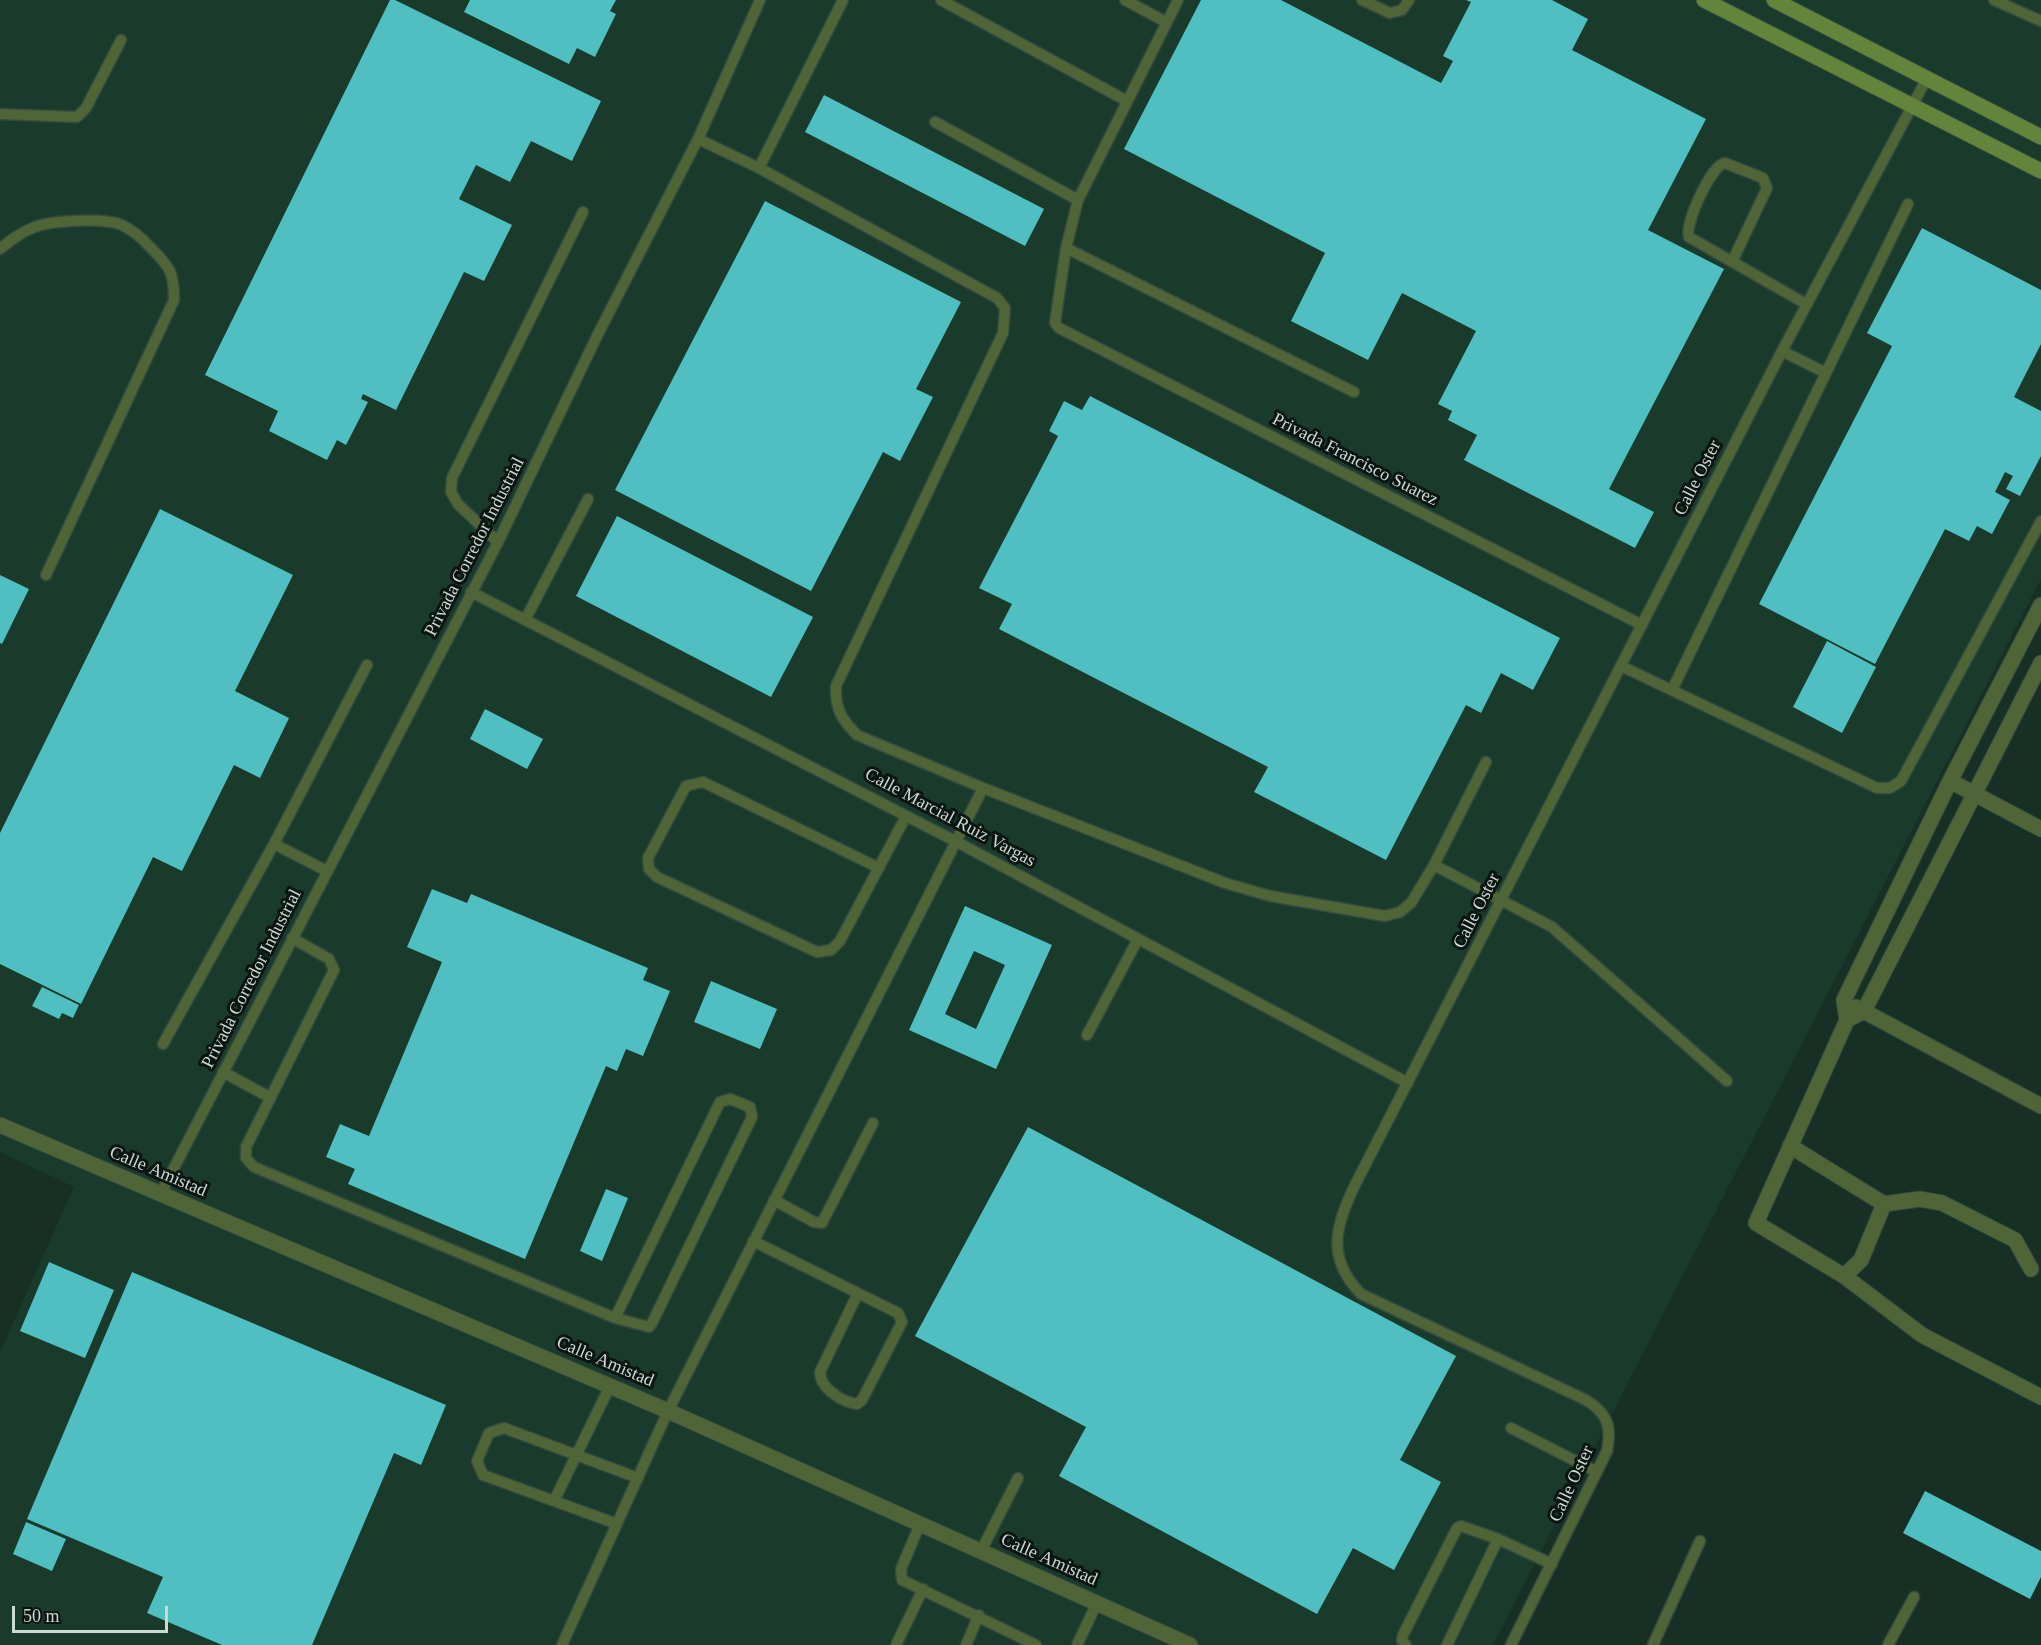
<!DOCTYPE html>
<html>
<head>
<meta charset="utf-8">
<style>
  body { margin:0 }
  #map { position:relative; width:2041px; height:1645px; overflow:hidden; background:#172f24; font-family:Georgia,serif }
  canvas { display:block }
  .scale { position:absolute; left:12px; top:1606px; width:156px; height:27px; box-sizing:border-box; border:3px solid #cbdad2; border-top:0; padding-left:8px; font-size:18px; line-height:21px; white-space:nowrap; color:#cbdad2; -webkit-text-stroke:4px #0a1410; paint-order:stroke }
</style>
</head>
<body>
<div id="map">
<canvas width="2041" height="1645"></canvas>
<div class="scale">50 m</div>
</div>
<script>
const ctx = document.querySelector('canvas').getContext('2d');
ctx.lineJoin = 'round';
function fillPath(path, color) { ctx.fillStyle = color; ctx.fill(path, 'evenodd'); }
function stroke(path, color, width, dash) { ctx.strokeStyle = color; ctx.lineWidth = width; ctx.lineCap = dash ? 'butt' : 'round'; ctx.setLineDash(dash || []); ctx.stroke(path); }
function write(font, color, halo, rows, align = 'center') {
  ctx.font = font + ' Georgia,serif'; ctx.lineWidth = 6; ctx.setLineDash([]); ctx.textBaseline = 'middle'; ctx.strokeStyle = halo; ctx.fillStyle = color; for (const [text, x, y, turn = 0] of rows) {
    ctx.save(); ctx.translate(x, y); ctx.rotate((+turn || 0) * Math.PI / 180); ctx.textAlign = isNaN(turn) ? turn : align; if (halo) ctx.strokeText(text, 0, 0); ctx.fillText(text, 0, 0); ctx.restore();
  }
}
fillPath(new Path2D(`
  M0,0H2041V579L1493,1645H0V1352L74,1187L0,1152Z`), '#1a3a2c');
fillPath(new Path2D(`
  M390,0H395L601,101L572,161L531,141L510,182L476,165L459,199L512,225L484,281L464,272L396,410L363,394L361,399L368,402L346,445L337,440L327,460L269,431L278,411L205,375Z
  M470,0H616L610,11L616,14L595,57L577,48L569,64L464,12Z
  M1201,0H1281L1441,83L1453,61L1443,56L1471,2L1466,0H1552L1588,19L1572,50L1706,119L1648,230L1724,269L1609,489L1654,512L1635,548L1464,460L1477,435L1448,420L1452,411L1438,404L1476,331L1402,293L1368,360L1291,321L1325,253L1124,149Z
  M824,95L1044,209L1025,246L805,132Z
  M765,201L961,302L916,389L933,397L900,461L883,452L811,591L615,490Z
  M1922,228L2041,290V344L2014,397L2041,411V456L2020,496L2006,489L2013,476L2005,472L1995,492L2010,500L1992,534L1977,526L1969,541L1945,529L1875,664L1759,604L1892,346L1867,333Z
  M1090,396L1560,638L1533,690L1501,673L1481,713L1466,705L1386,860L1254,792L1268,767L999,629L1012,604L979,588L1058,436L1049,431L1064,401L1082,410Z
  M160,509L293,575L235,691L289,718L260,778L234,765L182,871L153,857L81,1004L0,964V833Z
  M617,516L813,617L771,697L576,596Z
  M0,575L29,589L2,644L0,643Z
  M1827,641L1876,667L1842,733L1793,707Z
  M485,709L543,739L527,769L470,739Z
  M432,889L467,903L471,894L648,968L643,980L670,991L643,1056L626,1049L617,1071L606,1066L525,1259L348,1184L355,1169L326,1157L340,1124L369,1136L442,962L407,947Z
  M965,906L1052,945L996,1069L909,1030ZM974,951L1005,965L976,1029L945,1014Z
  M711,981L777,1009L760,1049L694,1022Z
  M42,987L79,1005L73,1018L62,1013L59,1019L32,1006Z
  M1028,1127L1456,1356L1400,1460L1441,1482L1394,1570L1353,1548L1317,1614L1059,1476L1086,1427L915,1336Z
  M606,1189L628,1198L602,1261L580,1251Z
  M49,1262L114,1290L85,1358L20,1331Z
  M132,1272L446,1405L421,1465L394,1453L312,1645H222L147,1613L163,1577L27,1519Z
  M1925,1491L2041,1551V1577L2030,1599L1903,1533Z
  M26,1522L66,1539L52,1571L13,1554Z`), '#4fbfc2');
const lane = new Path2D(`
  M941,0L1127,101
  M1125,0L1166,22
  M1178,0L1078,200L1066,248L1055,323L1059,328L1642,625
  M1362,0L1390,13L1402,10L1409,0
  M1994,0L2041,21
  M0,114L77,117L86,108L121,40
  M935,122L1078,200
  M698,139L760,0
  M759,168L997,298L1005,308L1003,333L836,686C835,708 841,719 857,735L983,788L1225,883L1270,896L1385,916L1400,912L1411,903L1434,865L1486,762
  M1066,248L1354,392
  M0,249C11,240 21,232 35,227C53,220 105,218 122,225C134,231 142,238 151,248C170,267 174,272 174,300L46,575
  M1732,262L1767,188L1763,178L1725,163C1711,165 1684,225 1689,237L1806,304
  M1782,351L1826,373
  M498,542L458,504L451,492L452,478L583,212
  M471,592L955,841L1408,1083
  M525,620L588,499
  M1621,666L1877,788H1890L1901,781L2041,521
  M1672,690L1908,204
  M274,844L327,871
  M1434,865L1552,927L1727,1081
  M879,868L703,782L686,786L648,858L649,869L657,877L817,952L831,950L840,941L906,816
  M292,938L329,959L334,970L246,1147V1158L254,1167L615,1318L649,1327L652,1323L752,1117L750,1107L730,1099L720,1102L615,1318
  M1087,1035L1138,939
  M163,1044L274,844L367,665
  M223,1072L269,1097
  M160,1195L498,542L598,334L698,139L759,168L843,0
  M774,1200L814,1222L822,1223L873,1123
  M753,1241L898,1313L902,1322L862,1400L857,1404C842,1402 820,1388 820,1372L858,1293
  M1511,1428L1597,1472
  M554,1501L610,1386
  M617,1524L483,1475L477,1461L489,1433L504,1428L638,1478
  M920,1524L901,1569L902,1580L1036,1645
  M981,1551L1018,1478
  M562,1645L668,1411L983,788
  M896,1645L923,1589
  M966,1645L979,1615
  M1077,1645L1097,1603
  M1406,1645L1402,1640L1403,1635L1457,1528L1461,1526L1498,1539L1552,1564
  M1447,1645L1498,1539
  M1511,1645L1607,1451C1612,1426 1607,1413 1586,1400L1361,1294C1326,1258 1335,1226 1355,1185L1782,351L1927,78
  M1653,1645L1700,1541
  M1888,1645L1914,1597`);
const street = new Path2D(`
  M1950,781L2041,829
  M1844,1000L1847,1020L1756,1223L1844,1276L1922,1335L2041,1397
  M1844,1000L1950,781L2041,605
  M1856,1007L2041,1106
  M1847,1020L1864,1011L2041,663
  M0,1125L668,1411L1190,1645
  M1790,1146L1884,1204L1861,1260L1844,1276
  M1884,1204L1920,1199L1942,1203L2015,1240L2031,1269`);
const secondary = new Path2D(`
  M1704,0L2041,171
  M1774,0L2041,137`);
stroke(lane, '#344a40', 13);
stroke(street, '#344a40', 17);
stroke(secondary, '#344a40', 17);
stroke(lane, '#4f6437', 10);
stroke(street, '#4f6437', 15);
stroke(secondary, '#63853b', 15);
write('18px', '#cbdad2', '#0a1410', [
  ["Privada Francisco Suarez",1355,460,27],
  ["Calle Oster",1698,478,-63],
  ["Privada Corredor Industrial",475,547,-63],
  ["Calle Marcial Ruiz Vargas",950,818,28],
  ["Calle Oster",1477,911,-63],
  ["Privada Corredor Industrial",252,979,-63],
  ["Calle Amistad",158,1172,23],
  ["Calle Amistad",605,1362,23],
  ["Calle Oster",1572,1484,-65],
  ["Calle Amistad",1049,1560,24]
]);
</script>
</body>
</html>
